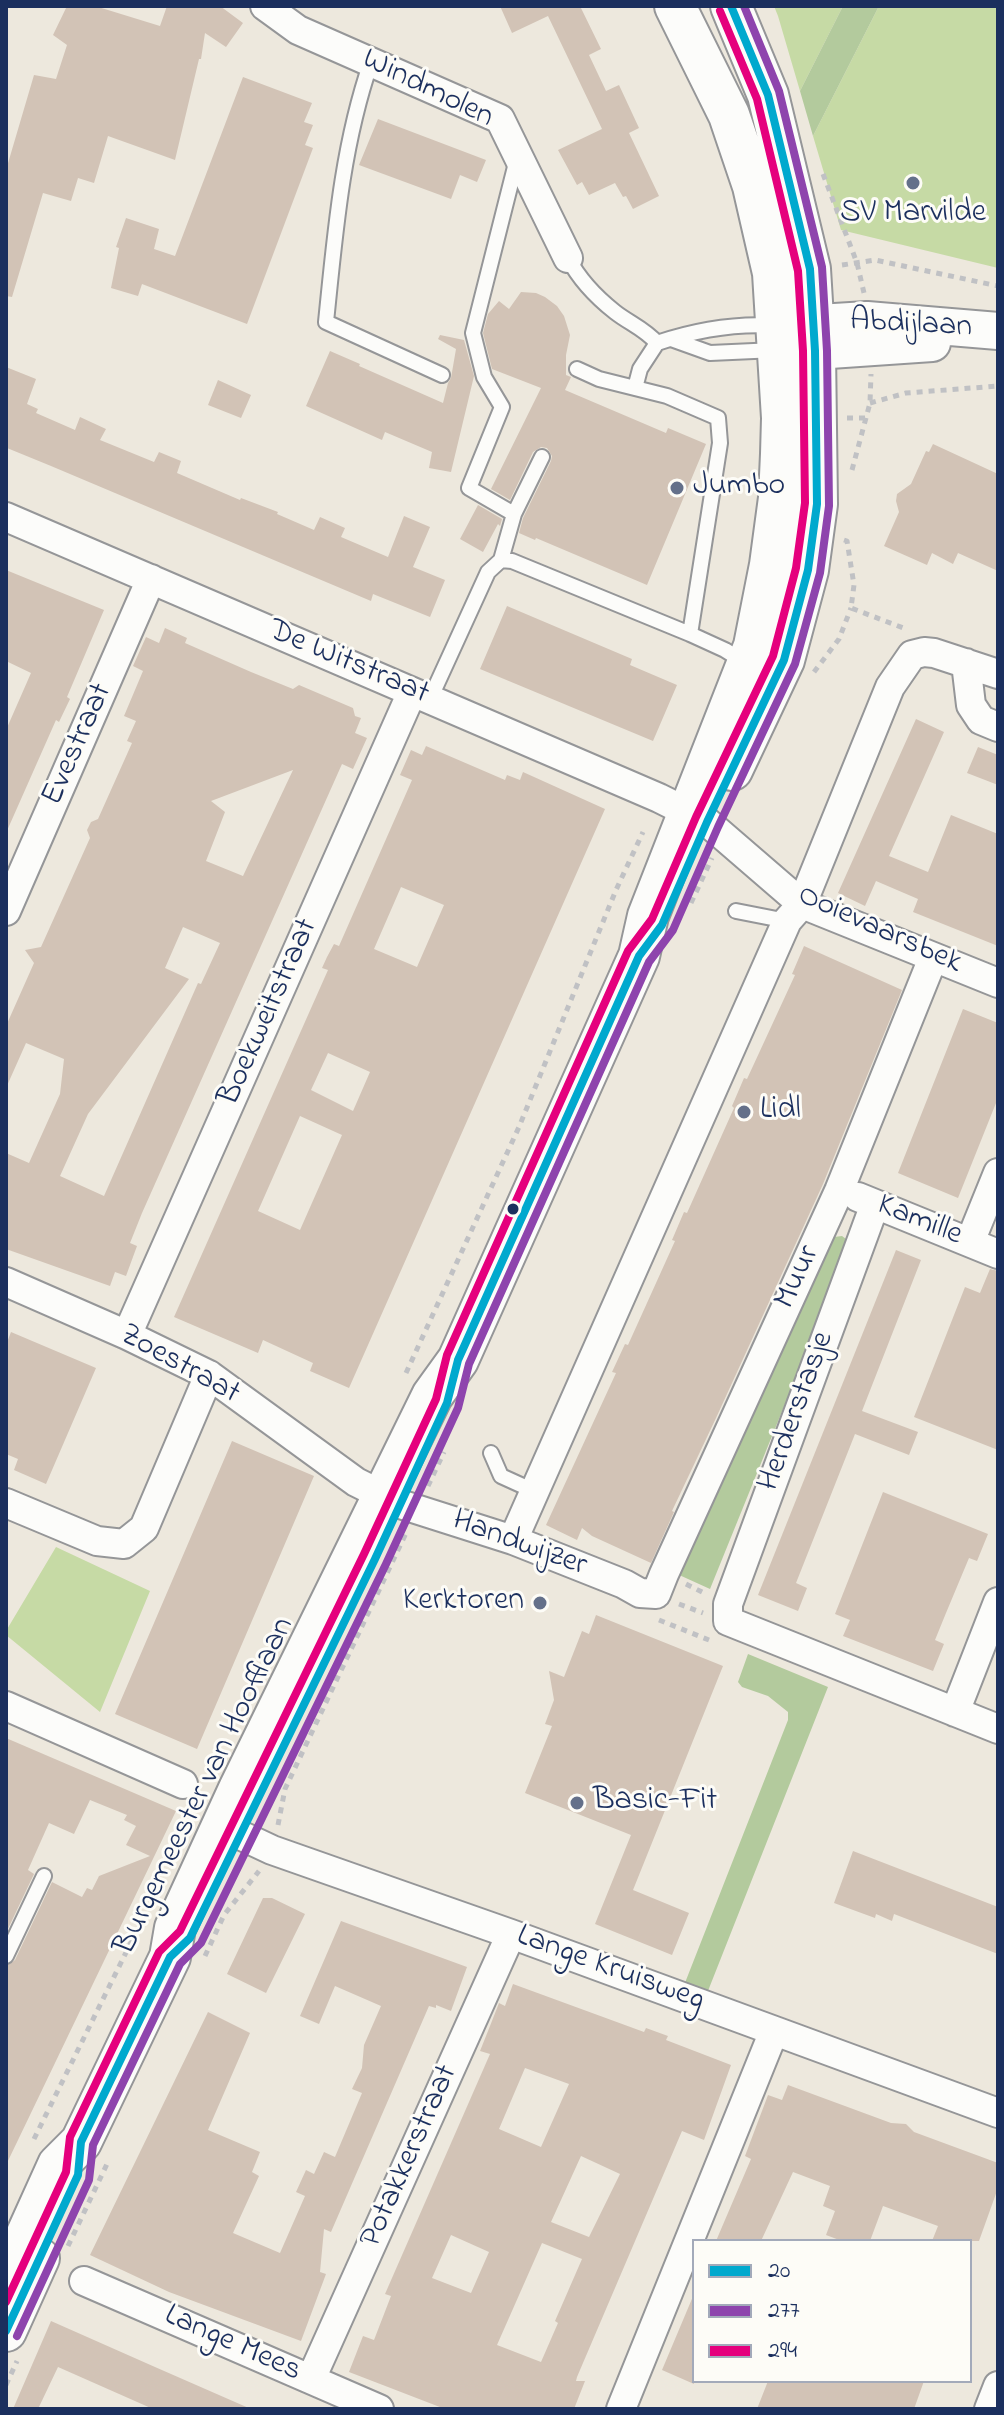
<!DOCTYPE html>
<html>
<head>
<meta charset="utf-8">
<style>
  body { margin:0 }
  #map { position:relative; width:1004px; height:2415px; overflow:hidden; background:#ede8dd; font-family:"Indie Flower",sans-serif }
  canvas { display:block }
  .frame { position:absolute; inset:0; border:8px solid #1b2f5e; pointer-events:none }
  .legend { position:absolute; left:692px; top:2239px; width:280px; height:144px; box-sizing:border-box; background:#fdfcf7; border:2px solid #a3aaba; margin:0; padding:10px 14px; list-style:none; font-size:24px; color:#1b2f5e }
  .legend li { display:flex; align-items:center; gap:16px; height:40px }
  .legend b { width:40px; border:2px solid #a3aaba }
</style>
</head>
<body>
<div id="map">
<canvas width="1004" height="2415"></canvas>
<div class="frame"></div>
<ul class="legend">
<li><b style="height:10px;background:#00a9ce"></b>20</li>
<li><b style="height:10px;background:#8e44ad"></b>277</li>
<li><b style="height:10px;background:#e5007d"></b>294</li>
</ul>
</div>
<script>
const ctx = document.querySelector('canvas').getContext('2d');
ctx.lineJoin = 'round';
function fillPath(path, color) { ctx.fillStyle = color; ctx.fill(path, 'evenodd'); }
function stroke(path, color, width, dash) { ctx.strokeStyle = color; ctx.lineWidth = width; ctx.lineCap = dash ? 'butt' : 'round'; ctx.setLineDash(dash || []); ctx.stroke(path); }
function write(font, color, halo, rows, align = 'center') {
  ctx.font = font + ' "Indie Flower",sans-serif'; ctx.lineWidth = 6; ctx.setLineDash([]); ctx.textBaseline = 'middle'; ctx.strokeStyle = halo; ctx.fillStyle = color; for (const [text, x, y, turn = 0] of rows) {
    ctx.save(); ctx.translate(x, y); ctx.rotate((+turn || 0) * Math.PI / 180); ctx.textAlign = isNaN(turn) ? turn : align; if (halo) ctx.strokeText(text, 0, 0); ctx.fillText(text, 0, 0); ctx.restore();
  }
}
fillPath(new Path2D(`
  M774,6H843L800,91L778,16Z
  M879,6H998V268L841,230L813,136Z
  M56,1547L150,1591L100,1712L6,1635V1631Z`), '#c6daa5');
fillPath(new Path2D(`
  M843,6H879L813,136L800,91Z
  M842,1236L846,1239L847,1251L710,1589L677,1574L834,1237Z
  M748,1654L828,1687L704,2001L681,1993L788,1720V1712L768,1696L742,1687L738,1682Z`), '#b3ca9d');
fillPath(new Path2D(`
  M67,6H95L160,26L167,6H220L243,23L226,47L205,33L201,59H199L175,160L108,136L94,183L78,178L71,201L43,193L12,297L6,296V170L34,75L56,79L67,45L53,35Z
  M500,6H580L601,49L589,55L606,91L619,85L639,128L629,133L659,196L633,209L626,196L623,197L615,183L589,195L582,182L577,185L558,150L602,129L548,16L512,33Z
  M243,77L312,103L304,122L313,125L305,145L313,148L247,324L142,284L138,296L111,288L119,248L116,247L126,218L159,229L154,249L175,256Z
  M378,119L486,160L477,182L460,175L451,199L359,165Z
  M521,292L536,293L545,297L557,306L564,316L570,335L566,355V375L571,377L565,390L666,433L668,428L706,444L647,585L536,538L535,540L519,533L523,518L551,461L552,456L547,448L541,447L533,452L510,500L491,489L541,388L492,369L483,333L488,314L499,301L509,309Z
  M440,335L464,340L474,376L451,472L429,468L432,452L385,432L382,440L306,406L330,351L360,364L359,366L443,403L448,383L451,378L456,349L438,339Z
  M6,367L36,379L27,404L38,409L36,413L75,430L80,417L106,429L100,440L154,462L159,452L181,461L177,473L240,500L241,498L278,512L277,514L314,530L320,517L345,528L341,537L388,557L404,516L430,527L413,567L445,580L430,617L373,594L371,601L51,466L7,448L6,452Z
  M218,380L251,395L241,418L208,405Z
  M933,444L998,474V571L958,553L953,564L932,553L927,565L884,546L899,512L896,501L897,494L911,484L926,451L929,452Z
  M478,505L502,519L500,526L498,524L483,552L460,539Z
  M6,570L104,610L67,697L70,699L59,722L56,720L6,833V730L31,673L6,661Z
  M507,606L632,659L630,665L677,685L653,741L480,669Z
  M165,628L187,638L185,643L251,672L293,689L299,685L353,708L355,716L361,718L355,733L367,738L353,769L342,764L142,1213L130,1243L137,1246L126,1276L115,1272L110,1286L6,1249V1153L29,1163L60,1094L64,1059L26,1043L6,1088V1026L34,963L25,950L41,947L90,838L87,830L91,822L98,819L132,743L127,741L136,721L124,716L143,671L133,666L146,637L159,643ZM293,770L243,876L206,861L225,812L211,801ZM183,927L220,943L201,984L198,983L104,1196L60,1176L88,1114L189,979L165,968Z
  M916,719L944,732L889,856L928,872L951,815L998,834V946L913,912L918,899L876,881L865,906L838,893Z
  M426,746L505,780L507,775L520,780L523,772L605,809L349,1388L310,1371L313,1363L263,1340L258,1353L174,1317L328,970L322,968L327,957L334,944L339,946L412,780L400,775L411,750L422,755ZM401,887L444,905L417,967L374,949ZM328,1053L370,1072L353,1111L311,1090ZM300,1116L342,1135L300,1230L258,1211Z
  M978,747L998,755V785L967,773Z
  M804,946L902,990L823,1184L716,1418L672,1511L674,1512L651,1563L592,1536L582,1528L577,1540L546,1525L616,1373L612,1372L625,1344L628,1345L675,1241L672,1240L684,1212L687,1213L734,1108L732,1106L744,1078L747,1079L795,975L792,974Z
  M963,1009L998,1023V1098L958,1198L898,1173Z
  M896,1250L921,1260L862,1411L918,1432L909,1455L855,1434L796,1583L807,1588L798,1611L758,1595Z
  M990,1269L998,1271V1450L914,1417L965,1287L980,1293Z
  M11,1332L96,1368L46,1484L14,1470L18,1459L6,1454V1345Z
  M232,1441L314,1476L197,1749L115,1714Z
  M883,1492L988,1534L977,1561L969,1558L946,1613L935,1640L944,1644L933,1671L843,1636L850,1620L835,1614Z
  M596,1615L723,1666L633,1890L689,1913L672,1955L595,1924L631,1835L525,1793L552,1726L545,1724L554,1700L549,1671L564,1677L582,1631L589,1634Z
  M6,1738L176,1811L6,2165V1966L15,1960L52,1882L82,1897L87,1888L92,1890L99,1876L150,1856L126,1845L136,1826L124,1820L127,1815L90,1800L74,1834L49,1823L28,1870L34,1874L6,1933Z
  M853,1851L998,1907V1954L894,1914L892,1921L876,1914L875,1918L834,1903Z
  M263,1898H272L305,1914L266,1993L227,1974Z
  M341,1921L467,1967L451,2011L436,2005V2008L429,2006L331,2232L324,2229L320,2272L326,2274L301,2341L169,2292L90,2255L208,2012L250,2033L208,2130L260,2152L252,2172L259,2176L233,2233L280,2253L305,2196L296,2192L306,2170L314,2174L324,2152L335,2157L362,2093L352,2089L362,2068L364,2045L381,2006L335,1986L319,2024L300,2016Z
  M513,1984L644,2032L646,2028L668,2036L666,2040L731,2065L704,2140L682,2131L577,2377L576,2381H585L574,2409H445L349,2372L363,2336L374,2340L391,2296L385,2294L490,2054L480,2051L490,2026L499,2003L505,2006ZM525,2068L569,2084L541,2147L499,2129ZM581,2156L620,2174L589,2237L551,2222ZM451,2235L489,2252L471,2293L432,2278ZM542,2243L582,2259L555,2321L558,2323L541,2362L497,2345Z
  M788,2085L891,2123L906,2124L914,2132L998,2163V2188L979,2241H932L938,2226L883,2206L870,2241H842L826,2235L835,2211L823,2206L830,2186L793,2172L761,2241H716L751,2159L745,2156L768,2095L782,2100Z
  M694,2294V2384L662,2370Z
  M51,2321L155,2367L251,2409H153L58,2367L38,2409H13Z
  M768,2381H924L914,2409H757Z`), '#d2c3b6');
const service = new Path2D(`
  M371,62C342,146 335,234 326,322L442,375
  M568,258C579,279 596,297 615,312C629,323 645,329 657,343
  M671,339L710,353L776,350
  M577,369L599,379L667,396L718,418L720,443L690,634L725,650L746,663
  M635,388L640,369L657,343C696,330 735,323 776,326
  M514,514L469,488L502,407L484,377L473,333L517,159
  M501,560L512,561L690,634
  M430,699L488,572L501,560L514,514L542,457
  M736,911L787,921
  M491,1453L501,1476L534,1491
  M6,1956L44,1876`);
const minor = new Path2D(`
  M265,6L298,30L500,119L568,258
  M6,517L659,798L707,822L802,904L998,983
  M966,663L971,705L981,720L998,727
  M6,911L151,579
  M858,1197L998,1254
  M875,1204L728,1604V1621L998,1729
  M970,1242L998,1173
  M6,1282L127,1335L209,1375L356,1482L400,1504L513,1540L624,1584L640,1593L656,1594L664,1574L839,1191L933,958
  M127,1335L412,692
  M6,1503L97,1541L124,1544L144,1528L209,1375
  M513,1540L787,921L802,904L890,687L912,655L924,652L934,653L998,674
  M6,1706L183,1784
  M955,1712L998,1602
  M223,1827L272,1850L511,1934L998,2113
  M84,2281L379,2409
  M311,2379L511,1934
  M621,2409L774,2031
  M989,2409L998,2386`);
const tertiary = new Path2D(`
  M786,325L867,320L998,331
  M788,350L815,351L932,343`);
const secondary = new Path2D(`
  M731,6L768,95L810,269L815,351L817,504L808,570L784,660L732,770
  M6,2280L58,2165L81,2142L170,1957L175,1928L239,1789L432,1396L458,1360L639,956L648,916L754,646L770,565L779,498L781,454L782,418L773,273L753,186L729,115L675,6
  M6,2331L39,2258`);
stroke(service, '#959698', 18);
stroke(minor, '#959698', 32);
stroke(tertiary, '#959698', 40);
stroke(secondary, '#959698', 44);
stroke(new Path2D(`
  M823,174L857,263L864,293
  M842,265L875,260L998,286
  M870,403L906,393L998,386
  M847,418H866
  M852,470L870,403L871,374
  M844,540L847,541L854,585L851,608L906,629
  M814,672L839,639L851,608
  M691,903L712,858
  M406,1373L519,1127L616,890L643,832
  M428,1486L444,1452
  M686,1584L706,1594
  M679,1604L703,1613
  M659,1620L709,1640
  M278,1825L285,1789L407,1531
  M205,1956L224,1915L259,1871
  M34,2139L141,1922
  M68,2246L107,2164
  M6,2385L17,2361`), '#c0c1c4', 5, [6, 6]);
stroke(service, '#fcfcfa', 14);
stroke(minor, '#fcfcfa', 28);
stroke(tertiary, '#fcfcfa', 36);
stroke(secondary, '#fcfcfa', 40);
stroke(new Path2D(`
  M6,2331L78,2175L81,2142L170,1957L190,1938L375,1559L447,1403L458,1360L639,956L662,925L707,822L784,660L808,570L817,504L815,351L810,269L768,95L731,6`), '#00a9ce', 8);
stroke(new Path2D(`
  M17,2336L89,2180L93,2145L180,1964L201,1943L386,1564L458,1408L469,1364L649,962L673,930L718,827L795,664L820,573L829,506L827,351L822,267L779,91L744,6`), '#8e44ad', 8);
stroke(new Path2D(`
  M6,2302L66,2172L70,2137L159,1952L180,1931L364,1554L436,1399L447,1355L628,951L652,919L696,817L773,656L796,568L805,503L803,351L798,271L757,99L720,11`), '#e5007d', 8);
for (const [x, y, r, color] of [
  [913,183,8,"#64708a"],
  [677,488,8,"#64708a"],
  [744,1112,8,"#64708a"],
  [513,1209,7,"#1b2f5e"],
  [540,1603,8,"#64708a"],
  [577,1803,8,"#64708a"]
]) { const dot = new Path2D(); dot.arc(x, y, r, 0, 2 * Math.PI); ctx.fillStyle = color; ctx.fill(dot); stroke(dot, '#fdfcf7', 3); }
write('32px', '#1b2f5e', '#fdfcf7', [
  ["Windmolen",427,90,26],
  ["Abdijlaan",911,326,3],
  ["De Witstraat",348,664,23],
  ["Evestraat",79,745,-66],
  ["Ooievaarsbek",879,931,24],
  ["Boekweitstraat",270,1013,-66],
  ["Kamille",919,1222,22],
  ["Muur",799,1278,-65],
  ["Zoestraat",179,1366,29],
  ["Herderstasje",798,1412,-70],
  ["Handwijzer",519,1545,20],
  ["Burgemeester van Hoofflaan",206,1787,-64],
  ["Lange Kruisweg",610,1970,20],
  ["Potakkerstraat",411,2157,-66],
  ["Lange Mees",232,2345,24]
]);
write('32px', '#1b2f5e', '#fdfcf7', [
  ["SV Marvilde",913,215,"center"],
  ["Jumbo",693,488],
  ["Lidl",760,1112],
  ["Kerktoren",524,1603,"right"],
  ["Basic-Fit",593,1803]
], 'left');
</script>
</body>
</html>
